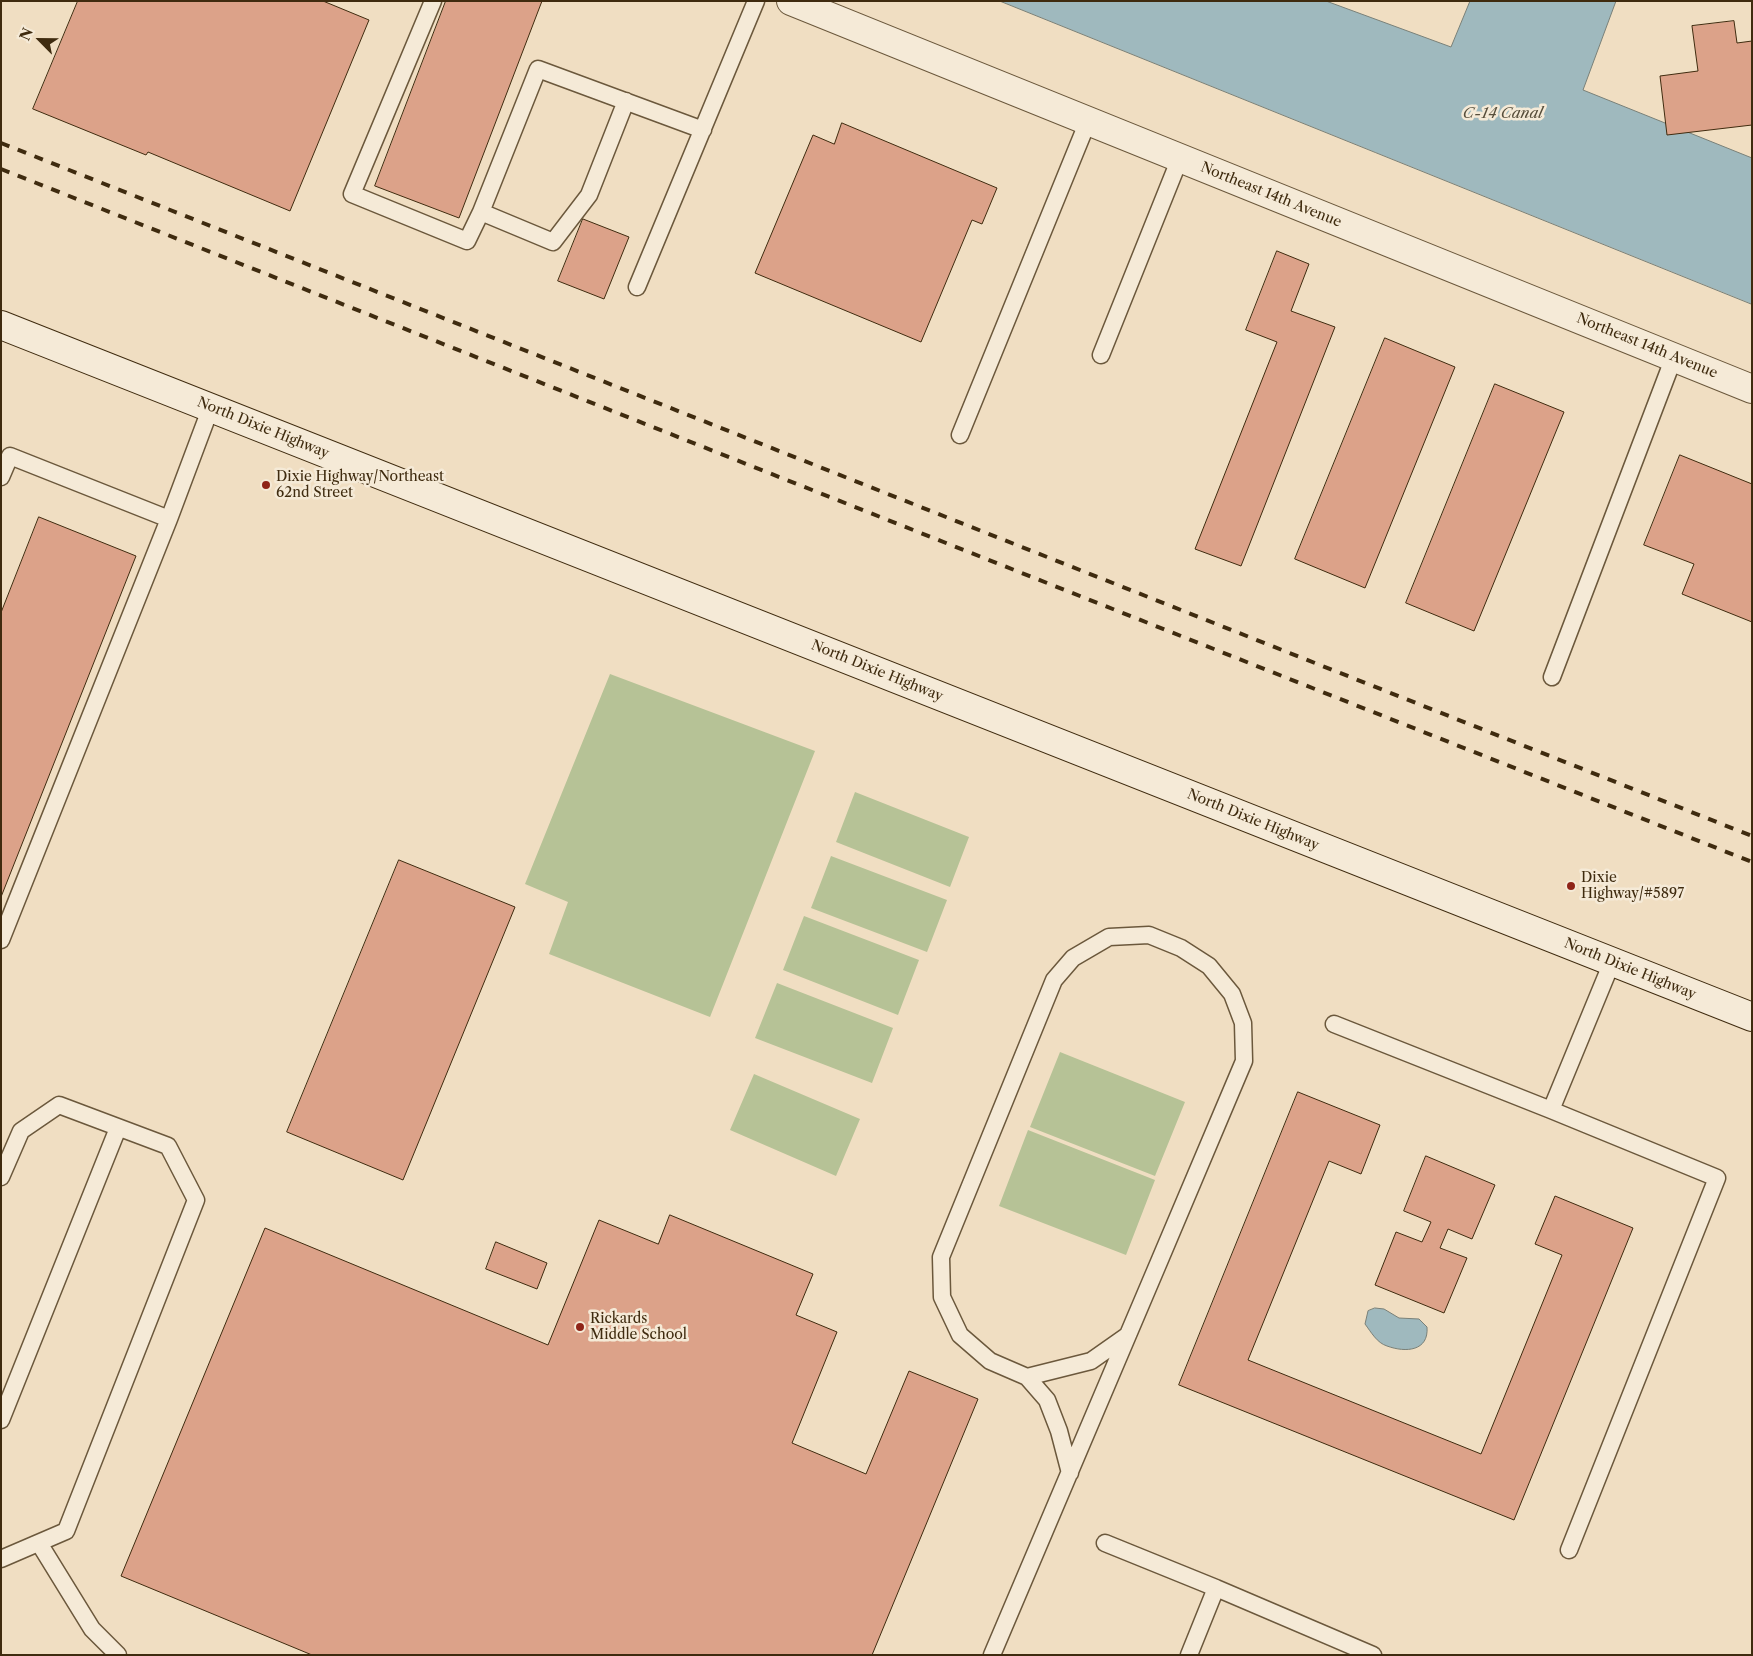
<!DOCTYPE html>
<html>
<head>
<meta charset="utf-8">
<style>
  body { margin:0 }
  #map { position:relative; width:1753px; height:1656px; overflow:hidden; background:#f0dec2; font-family:"Libre Caslon Text",serif }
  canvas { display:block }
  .frame { position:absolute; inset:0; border:2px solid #3f2b0f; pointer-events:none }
  .north { position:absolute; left:15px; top:15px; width:50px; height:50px; -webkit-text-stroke:4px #f5ead7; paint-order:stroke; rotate:293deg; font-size:14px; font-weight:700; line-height:20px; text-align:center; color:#3f2b0f }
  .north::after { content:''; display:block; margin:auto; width:18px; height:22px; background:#3f2b0f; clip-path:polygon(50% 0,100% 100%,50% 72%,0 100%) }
</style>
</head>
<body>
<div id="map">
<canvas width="1753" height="1656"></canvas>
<div class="frame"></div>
<div class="north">N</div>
</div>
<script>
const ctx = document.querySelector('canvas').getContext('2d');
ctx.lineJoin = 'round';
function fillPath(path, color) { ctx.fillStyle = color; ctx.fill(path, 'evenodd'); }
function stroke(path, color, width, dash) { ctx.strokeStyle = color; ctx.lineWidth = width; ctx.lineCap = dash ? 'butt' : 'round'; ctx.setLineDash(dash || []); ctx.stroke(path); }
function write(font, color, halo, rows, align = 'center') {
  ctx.font = font + ' "Libre Caslon Text",serif'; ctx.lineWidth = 5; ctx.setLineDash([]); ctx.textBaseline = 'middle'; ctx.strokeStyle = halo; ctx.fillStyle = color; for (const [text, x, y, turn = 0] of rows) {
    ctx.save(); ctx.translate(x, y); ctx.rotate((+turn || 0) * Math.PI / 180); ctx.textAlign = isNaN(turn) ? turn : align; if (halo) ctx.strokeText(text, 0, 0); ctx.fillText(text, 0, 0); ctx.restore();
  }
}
fillPath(new Path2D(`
  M610,674L815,751L710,1017L549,954L568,902L525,884Z
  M855,792L969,837L950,887L836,842Z
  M831,856L947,900L927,952L811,908Z
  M804,916L919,960L898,1015L783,970Z
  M777,983L893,1028L872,1083L755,1038Z
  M1060,1052L1185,1102L1155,1176L1030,1127Z
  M754,1074L860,1119L836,1176L730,1130Z
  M1028,1130L1155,1180L1126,1255L999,1206Z`), '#b6c296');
const water = new Path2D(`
  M1000,1H1326L1451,47L1470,1H1616L1583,90L1752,158V304Z
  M1375,1308L1384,1309L1399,1318L1419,1319L1427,1327C1429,1351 1406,1353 1387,1346C1377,1343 1371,1332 1365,1324L1368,1311Z`);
fillPath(water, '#9fb9be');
stroke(water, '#798078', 1);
const building = new Path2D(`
  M78,1H323L369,20L290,211L148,152L146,155L33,109Z
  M446,1H542L459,218L375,186Z
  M1734,21L1737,43L1752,41V125L1667,135L1660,76L1698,71L1692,26Z
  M842,123L997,188L982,224L972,220L921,342L755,273L813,135L834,144Z
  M583,219L629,237L604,299L558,281Z
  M1277,251L1309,264L1291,311L1335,327L1241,566L1195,549L1277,342L1246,330Z
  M1385,338L1455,367L1365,588L1295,559Z
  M1495,384L1564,412L1474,631L1406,603Z
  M1680,455L1752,484V622L1682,594L1694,564L1644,545Z
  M39,517L136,556L1,897V613Z
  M399,860L515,907L403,1180L287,1132Z
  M1298,1092L1380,1125L1361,1174L1329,1161L1248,1360L1481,1454L1562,1255L1535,1244L1555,1196L1633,1228L1514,1520L1179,1385Z
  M1426,1156L1495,1185L1472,1239L1448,1229L1440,1248L1467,1258L1444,1313L1375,1285L1396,1232L1422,1242L1431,1222L1404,1211Z
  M670,1215L813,1274L796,1315L837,1332L792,1443L866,1474L909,1371L978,1399L872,1655H312L121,1576L265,1228L548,1345L599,1220L658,1244Z
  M496,1242L547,1263L537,1289L486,1269Z`);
fillPath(building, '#dca289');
stroke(building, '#3f2b0f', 1);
const lane = new Path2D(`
  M433,1L352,194L467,241L481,212
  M626,101L589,195L553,242L481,212L538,69L703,130
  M637,287L756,1
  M1101,355L1180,158
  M960,435L1088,121
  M1,477L10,456L169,519
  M1552,677L1674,357
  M1,940L169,519L211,407
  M1334,1024L1551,1110L1717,1178L1569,1550
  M1551,1110L1612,962
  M1,1177L21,1131L59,1105L168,1146L196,1200L66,1531L1,1559
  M1027,1377L1091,1361L1128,1335
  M1,1420L118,1128
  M39,1543L92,1629L118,1655
  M1105,1543L1216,1588
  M992,1655C1077,1457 1160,1259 1244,1061L1243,1023L1232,994L1209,966L1181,948L1149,935L1109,937L1073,958L1054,980L941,1257L942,1297L960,1335L990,1361L1027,1377L1047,1400L1059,1431L1070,1473
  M1189,1655L1216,1588L1373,1655`);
const street = new Path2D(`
  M791,1L1752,389`);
const secondary = new Path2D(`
  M1,325L1752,1017`);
stroke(lane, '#6b583c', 19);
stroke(street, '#6b583c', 30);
stroke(secondary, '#3f2b0f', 30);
stroke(lane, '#f5ead7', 16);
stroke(street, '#f5ead7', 28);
stroke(secondary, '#f5ead7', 28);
stroke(new Path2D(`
  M1,143L1752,836
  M1,169L1752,862`), '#3f2b0f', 4, [9, 9]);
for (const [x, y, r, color] of [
  [266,485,5,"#8f2418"],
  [1571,886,5,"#8f2418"],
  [580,1327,5,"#8f2418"]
]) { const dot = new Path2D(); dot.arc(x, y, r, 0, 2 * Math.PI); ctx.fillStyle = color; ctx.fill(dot); stroke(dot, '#f5ead7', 2); }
write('14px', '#3f2b0f', '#f5ead7', [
  ["Northeast 14th Avenue",1271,195,22],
  ["Northeast 14th Avenue",1647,346,22],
  ["North Dixie Highway",263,428,22],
  ["North Dixie Highway",877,671,22],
  ["North Dixie Highway",1253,820,22],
  ["North Dixie Highway",1630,969,22]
]);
write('14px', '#3f2b0f', '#f5ead7', [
  ["Dixie Highway/Northeast",276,477],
  ["62nd Street",276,493],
  ["Dixie",1581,878],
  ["Highway/#5897",1581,894],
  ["Rickards",590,1319],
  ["Middle School",590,1335]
], 'left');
write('italic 15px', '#574e3b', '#f5ead7', [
  ["C-14 Canal",1503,114]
]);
</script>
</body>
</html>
